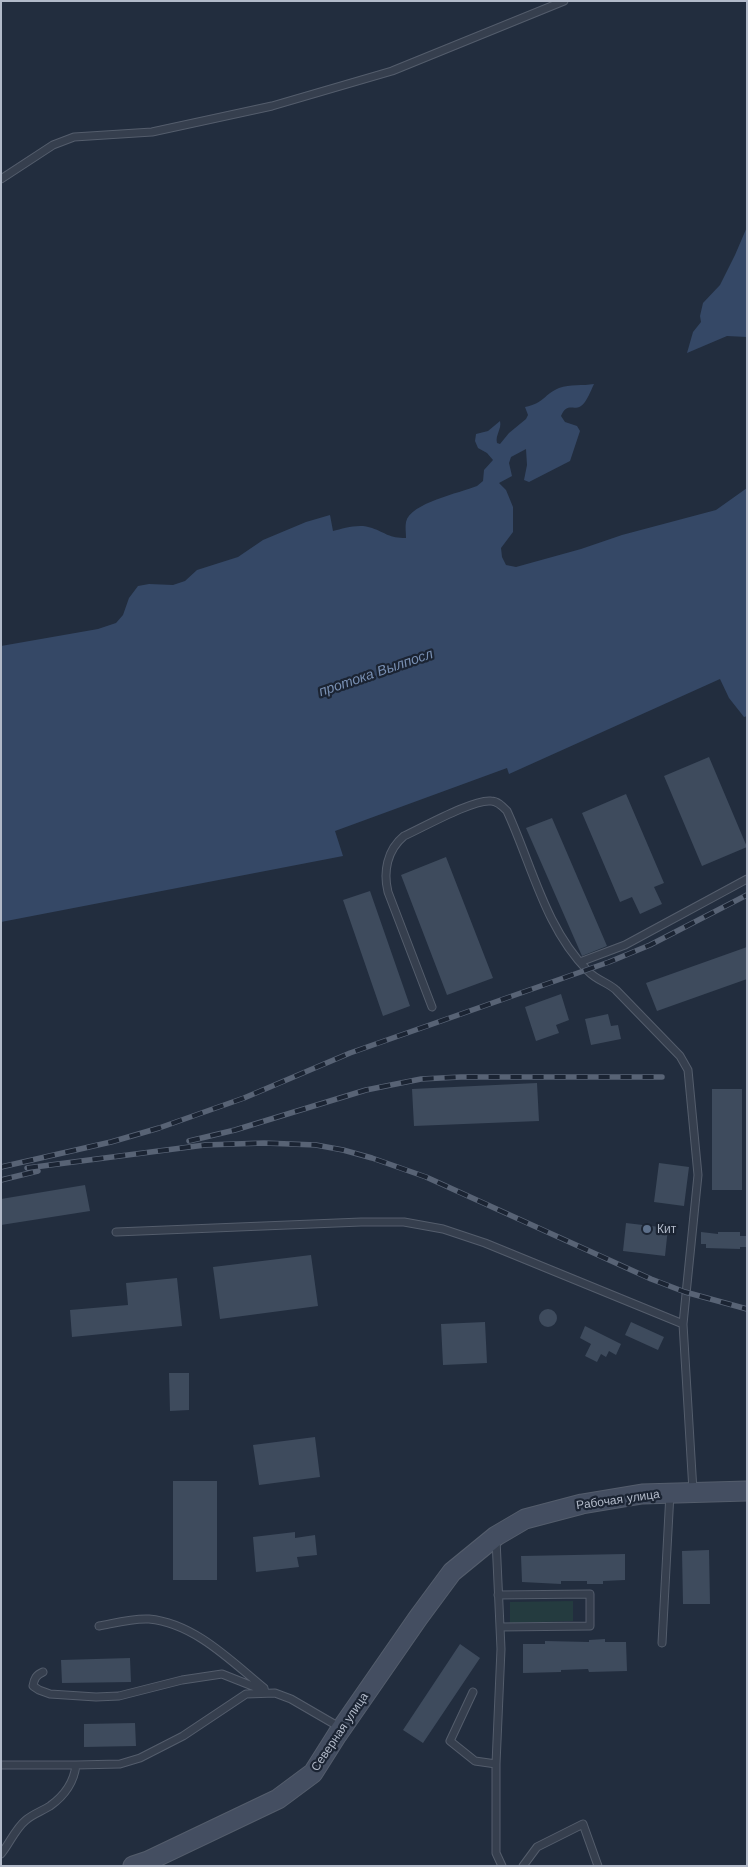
<!DOCTYPE html>
<html>
<head>
<meta charset="utf-8">
<style>
  body { margin:0 }
  #map { position:relative; width:748px; height:1867px; overflow:hidden; background:#222d3e; font-family:"Work Sans",sans-serif }
  canvas { display:block }
  .frame { position:absolute; inset:0; border:2px solid #b2bac9; pointer-events:none }
</style>
</head>
<body>
<div id="map">
<canvas width="748" height="1867"></canvas>
<div class="frame"></div>
</div>
<script>
const ctx = document.querySelector('canvas').getContext('2d');
ctx.lineJoin = 'round';
function fillPath(path, color) { ctx.fillStyle = color; ctx.fill(path, 'evenodd'); }
function stroke(path, color, width, dash) { ctx.strokeStyle = color; ctx.lineWidth = width; ctx.lineCap = dash ? 'butt' : 'round'; ctx.setLineDash(dash || []); ctx.stroke(path); }
function write(font, color, halo, rows, align = 'center') {
  ctx.font = font + ' "Work Sans",sans-serif'; ctx.lineWidth = 4.5; ctx.setLineDash([]); ctx.textBaseline = 'middle'; ctx.strokeStyle = halo; ctx.fillStyle = color; for (const [text, x, y, turn = 0] of rows) {
    ctx.save(); ctx.translate(x, y); ctx.rotate((+turn || 0) * Math.PI / 180); ctx.textAlign = isNaN(turn) ? turn : align; if (halo) ctx.strokeText(text, 0, 0); ctx.fillText(text, 0, 0); ctx.restore();
  }
}
fillPath(new Path2D(`
  M573,1601V1621L510,1623V1602Z`), '#243b3f');
fillPath(new Path2D(`
  M747,227V337L727,336L687,353L693,332L701,322L700,316L703,303L720,285L735,255Z
  M594,384C591,390 587,402 581,406C573,411 567,402 561,416L565,422L577,426L580,431L570,461L529,482L524,480L527,465L526,449L511,457L509,463L512,476L499,483L506,490L513,507V532L501,548L502,557L506,565L516,567L581,549L622,535L716,510L747,488V716L744,717L729,698L720,679L509,774L507,768L335,831L343,856L1,922V646L98,629L116,623L123,615L129,598L138,586L149,584L173,585L185,581L197,570L238,557L263,540L306,522L330,515L333,531C344,528 360,523 372,528C386,533 389,538 406,538C406,533 405,527 406,522C410,503 460,493 477,486L483,481L484,470L493,460L487,453L478,448L475,441L476,434L488,431L500,421C502,429 495,435 497,443L500,444L509,433L526,419L528,415L525,407C545,403 544,394 559,388C570,384 583,386 594,384Z`), '#354866');
fillPath(new Path2D(`
  M709,757L747,847L702,866L664,776Z
  M626,794L664,883L654,887L662,904L640,914L632,897L620,902L582,813Z
  M552,818L607,946L582,956L526,828Z
  M446,857L493,978L447,995L401,875Z
  M370,891L410,1006L383,1016L343,900Z
  M747,947V979L657,1011L646,983Z
  M561,994L569,1020L556,1025L559,1033L536,1041L525,1007Z
  M608,1014L611,1026L618,1025L621,1039L591,1045L585,1019Z
  M537,1083L539,1121L414,1126L412,1089Z
  M712,1089H742V1190H712Z
  M659,1163L689,1167L684,1206L654,1202Z
  M85,1185L90,1211L1,1225V1199Z
  M626,1223L668,1228L665,1256L623,1251Z
  M701,1232L718,1234V1232H740V1236H747V1247H740V1249L706,1248V1244H701Z
  M311,1255L318,1306L220,1319L213,1267Z
  M177,1278L182,1326L72,1337L70,1310L128,1305L126,1283Z
  M539 1318a9 9 0 1 1 18 0a9 9 0 1 1-18 0Z
  M485,1322L487,1363L443,1365L441,1324Z
  M631,1322L664,1337L658,1350L625,1335Z
  M585,1326L621,1344L616,1355L609,1351L606,1357L601,1354L597,1362L585,1356L591,1344L580,1338Z
  M169,1373H189V1410L170,1411Z
  M315,1437L320,1477L259,1485L253,1445Z
  M173,1481H217V1580H173Z
  M295,1532V1538L315,1535L317,1555L297,1557L299,1567L256,1572L253,1537Z
  M709,1550L710,1604H683L682,1551Z
  M625,1554V1580L603,1581V1584H587V1581H561V1584L522,1582L521,1556Z
  M605,1639V1642H626L627,1671L589,1672L588,1669L561,1670V1672L523,1673V1644H545V1641L589,1642V1640Z
  M460,1644L480,1658L423,1743L403,1730Z
  M130,1658L131,1682L62,1683L61,1660Z
  M135,1723L136,1746L84,1747V1724Z`), '#3e4b5d');
const lane = new Path2D(`
  M1,179L53,145L74,137L152,132L272,106L392,71L564,1
  M580,962L625,945L747,879
  M432,1007L388,892C383,872 387,850 404,836C422,828 473,799 491,801C498,801 503,807 507,811C532,865 545,928 588,971C596,980 607,982 616,990L680,1056L688,1070L698,1175L683,1324
  M116,1232L361,1222H404L443,1229L485,1243L683,1324L693,1491
  M496,1539L501,1649L496,1764V1853L502,1866
  M498,1595L590,1594V1626L500,1627
  M99,1626C115,1623 133,1618 149,1619C194,1623 231,1661 264,1688
  M662,1643L670,1493
  M43,1672C36,1675 34,1679 33,1686L39,1690L50,1694L96,1697L119,1696L182,1680L222,1674L265,1691
  M473,1692L450,1741L475,1761L496,1764
  M1,1765H76
  M1,1854C10,1843 15,1829 26,1820C33,1814 42,1811 50,1806C64,1796 74,1782 76,1765L120,1764L140,1758L183,1736L246,1694L275,1693L291,1699L341,1728
  M523,1866L537,1847L583,1824L598,1866`);
const secondary = new Path2D(`
  M133,1866L148,1861L278,1799L313,1773L337,1735L418,1618L452,1572L496,1536L525,1519L582,1504L642,1494L747,1491`);
stroke(lane, '#545d6c', 9);
stroke(secondary, '#545d6c', 21);
stroke(lane, '#363f4e', 7);
stroke(secondary, '#444e61', 19);
const rail = new Path2D(`
  M189,1141L235,1130L366,1090L421,1079L461,1077H662
  M1,1167L111,1142L159,1128L244,1098L350,1053L609,962L650,945L747,895
  M27,1168L205,1145L264,1143L316,1145L343,1150L372,1158L426,1177L651,1279L685,1292L747,1309
  M1,1180L38,1171`);
stroke(rail, '#586375', 5.5);
stroke(rail, '#1b2433', 4, [11]);
for (const [x, y, r, color] of [
  [647,1229,5,"#5c6f8a"]
]) { const dot = new Path2D(); dot.arc(x, y, r, 0, 2 * Math.PI); ctx.fillStyle = color; ctx.fill(dot); stroke(dot, '#1b2433', 2); }
write('12px', '#b2bac9', '#1b2433', [
  ["Кит",657,1229]
], 'left');
write('12px', '#b2bac9', '#1b2433', [
  ["Рабочая улица",618,1500,-8],
  ["Северная улица",340,1732,-56]
]);
write('italic 14px', '#788fb2', '#1b2433', [
  ["протока Вылпосл",376,673,-19]
]);
</script>
</body>
</html>
